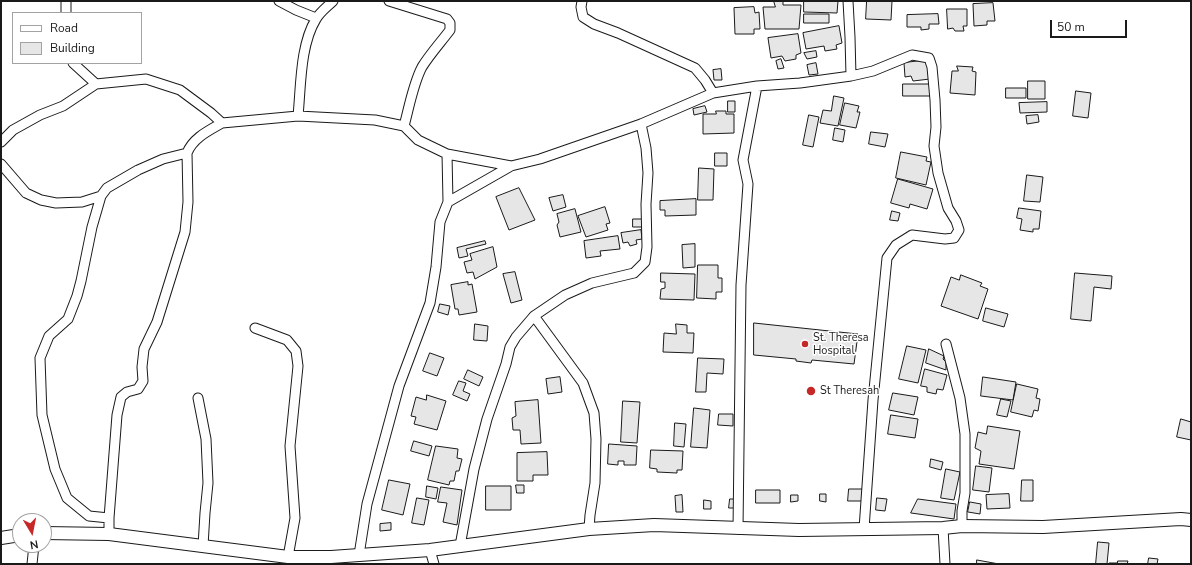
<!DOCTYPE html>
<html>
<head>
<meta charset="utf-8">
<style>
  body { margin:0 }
  #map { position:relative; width:1192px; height:565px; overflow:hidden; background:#fff; font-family:"Nunito Sans",sans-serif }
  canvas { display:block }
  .frame { position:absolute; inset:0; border:2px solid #1a1a1a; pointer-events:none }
  .legend { position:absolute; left:12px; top:12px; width:130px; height:52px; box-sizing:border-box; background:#fff; border:1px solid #a3a3a3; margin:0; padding:5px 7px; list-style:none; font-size:12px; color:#1a1a1a }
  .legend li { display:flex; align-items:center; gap:8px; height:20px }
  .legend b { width:20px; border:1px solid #a3a3a3 }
  .north { position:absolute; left:12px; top:513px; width:40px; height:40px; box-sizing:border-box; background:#fff; border:1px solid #a3a3a3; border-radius:50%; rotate:170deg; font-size:11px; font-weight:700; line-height:16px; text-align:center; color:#1a1a1a }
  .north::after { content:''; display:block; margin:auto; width:14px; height:18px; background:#c62828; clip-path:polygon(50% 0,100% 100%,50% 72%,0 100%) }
  .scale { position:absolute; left:1050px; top:20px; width:77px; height:18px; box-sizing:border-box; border:2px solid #1a1a1a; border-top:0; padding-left:5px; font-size:12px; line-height:14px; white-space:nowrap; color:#1a1a1a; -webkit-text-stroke:3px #fff; paint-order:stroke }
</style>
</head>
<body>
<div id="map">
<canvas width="1192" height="565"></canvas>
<div class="frame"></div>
<ul class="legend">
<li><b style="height:5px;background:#fff"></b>Road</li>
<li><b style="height:11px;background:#e6e6e6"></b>Building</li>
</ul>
<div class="north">N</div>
<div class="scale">50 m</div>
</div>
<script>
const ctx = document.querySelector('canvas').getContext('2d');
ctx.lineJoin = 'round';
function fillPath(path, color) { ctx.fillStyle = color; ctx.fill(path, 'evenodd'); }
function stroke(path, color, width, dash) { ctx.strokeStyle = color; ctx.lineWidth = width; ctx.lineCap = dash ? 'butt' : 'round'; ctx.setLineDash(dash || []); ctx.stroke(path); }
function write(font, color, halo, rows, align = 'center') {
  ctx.font = font + ' "Nunito Sans",sans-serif'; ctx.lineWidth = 3; ctx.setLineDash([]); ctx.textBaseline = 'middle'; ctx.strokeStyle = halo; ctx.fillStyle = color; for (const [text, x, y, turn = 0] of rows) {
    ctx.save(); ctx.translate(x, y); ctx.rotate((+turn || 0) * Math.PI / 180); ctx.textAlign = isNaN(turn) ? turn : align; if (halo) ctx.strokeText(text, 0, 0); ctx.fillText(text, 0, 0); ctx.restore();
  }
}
const building = new Path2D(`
  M774,1H783V5H801L799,29H765L763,7H775Z
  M804,1H838L837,13L804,12Z
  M867,1H892L891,20L866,19Z
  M993,3L995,21H987V25L974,26L973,4Z
  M754,7L755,13L759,12L760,29H754V34H735L734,8Z
  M947,9H967V26H963L964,31H955L953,28L948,29Z
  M804,14H829V23H804Z
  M938,14L939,24H929V29L921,30V27H907V15Z
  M839,26L842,43L836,45L837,49L825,51L824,46L806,49L803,33Z
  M798,34L801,53L796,55V59L785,61L782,56L771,58L768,38Z
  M816,51L817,57L807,59L804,53Z
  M781,59L784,68L778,69L776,61Z
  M928,60L930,79L913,81L911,76L905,77L904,63Z
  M816,63L818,74L809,75L807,65Z
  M957,66L973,67L972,71L976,72L975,95L950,93L952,71H958Z
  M721,69L722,80H714L713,70Z
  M1028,81H1045V99H1028Z
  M903,84H930V96H903Z
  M1006,88H1026V98H1006Z
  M1076,91L1091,93L1088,118L1073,116Z
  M834,96L844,98L838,126L820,123L823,110L831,111Z
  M728,101H735V112H728Z
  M1047,102V112L1020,113L1019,103Z
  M845,103L859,106L857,112H860L856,128L840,125Z
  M705,106L707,112L694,115L693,109Z
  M716,111H726V114H734V133L703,134V114H716Z
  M809,115L819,117L813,147L803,145Z
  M1038,115L1039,122L1027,124L1026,116Z
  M835,128L845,130L843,142L833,140Z
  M871,132L888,134L885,147L869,144Z
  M901,152L927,157L926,161L931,162L926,185L896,178Z
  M715,153H727V166H715Z
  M699,168L714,169L713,200H698Z
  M1027,175L1043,177L1040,202L1024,201Z
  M898,179L933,189L927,209L910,204L909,208L891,203Z
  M519,188L535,220L509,230L496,197Z
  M563,195L566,207L553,211L549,198Z
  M696,199V215L665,216V210H660V201Z
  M605,207L610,223L606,224L608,230L586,237L578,216Z
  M1019,208L1041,211L1039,229H1033V232L1020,230L1022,219L1017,218Z
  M575,209L581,232L560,237L557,225L559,222L557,214Z
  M892,211L900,213L898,221L890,220Z
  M633,219H643V227H633Z
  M641,230L642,239L636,240L637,244L630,246L628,242L623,243L621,233Z
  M618,236L620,249L600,251L601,256L586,258L584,241Z
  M485,241L486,244L466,249L468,256L459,258L457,248Z
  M695,244V267L683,268L682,245Z
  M493,247L497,267L475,279L473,272L467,273L464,262L472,260L470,254Z
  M698,265H718V278H722V292H716V299L697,298Z
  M515,272L522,300L511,303L503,274Z
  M661,273L695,274L694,300L660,299L661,289L665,288V282H661Z
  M1075,273L1112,276L1111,289L1094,287L1091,321L1071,319Z
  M961,275L982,283L980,286L988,289L978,319L941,306L951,277L959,280Z
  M468,282V285L472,284L477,312L459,315L458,309H455L451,285Z
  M440,304L450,306L448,315L438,312Z
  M986,308L1008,314L1004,327L983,321Z
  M754,323L858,334L854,364L812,360L811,363L796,361V359L754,355Z
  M475,324L488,326L487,341L474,340Z
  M676,324L687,325V333H694L693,353L663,352L664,333L676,334Z
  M907,346L926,350L918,383L899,379Z
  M929,349L944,356L943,359L946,362V370L926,363Z
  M430,353L444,358L437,376L423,371Z
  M698,358L724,359L723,374L707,373L706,392H696Z
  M925,369L947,375L943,390L937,389L936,394L927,392V387L921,386Z
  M468,370L483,377L479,386L464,379Z
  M560,377L562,392L548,394L546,379Z
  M983,377L1016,382L1013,400L981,396Z
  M459,381L466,383L463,391L470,394L467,401L453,395Z
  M1017,384L1038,389L1036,398L1040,399L1038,411L1034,410L1032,417L1011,412Z
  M893,393L918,397L914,415L889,410Z
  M427,395L446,401L437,430L414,424L416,417L411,416L416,397L426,400Z
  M1001,399L1011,401L1007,417L997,415Z
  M538,400L541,443L521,444L520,430H513L512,418L516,416L515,402Z
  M623,401L640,402L637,443L621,442Z
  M694,408L710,410L707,448L691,447Z
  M719,414H733V426L718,425Z
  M891,415L918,419L915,438L888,434Z
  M1181,419L1191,422V440L1177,437Z
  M675,423L686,424L684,447L674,446Z
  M988,426L1020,431L1014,469L979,464L981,451L975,448L978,432L986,434Z
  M414,441L432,446L429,456L411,451Z
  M609,444L637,446L636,465H624V461H618V465L608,464Z
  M436,446L458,449L457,458L462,459L459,471H456L454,481H450L449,485L428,480Z
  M651,450L683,451L682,470H677V473L657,472V469L650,468Z
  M547,452L548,475H533V481H517V453Z
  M931,459L943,462L941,470L930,467Z
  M976,466L992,468L989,492L973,490Z
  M946,469L960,472L954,500L941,498Z
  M389,480L410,484L403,515L382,510Z
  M1022,480H1033V501H1021Z
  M516,485H524V493H517Z
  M427,486L438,488L436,499L426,497Z
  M486,486H511V510H486Z
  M441,487L462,490L457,525L443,522L447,503L438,502Z
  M849,489H865L864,501H848Z
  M756,490H780V503H756Z
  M820,494H826V502L820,501Z
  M1009,494L1010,508L987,509L986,495Z
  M682,495L683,512H676L675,496Z
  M791,495H798V501L791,502Z
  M417,498L429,500L424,525L412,523Z
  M877,498L887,499L885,511L876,510Z
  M730,499H735L734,508H729Z
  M918,499L956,504L954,519L911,513Z
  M704,500L711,501V509H704Z
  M970,502L981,504L980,514L968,512Z
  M391,523V530L380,531V524Z
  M1098,542L1109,543L1107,564H1096Z
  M1149,558L1158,559L1157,564H1148Z
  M977,560L999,564H977Z
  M1118,561H1128L1127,564H1109V563H1117Z`);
fillPath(building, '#e6e6e6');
stroke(building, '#1a1a1a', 1);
const minor = new Path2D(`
  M279,1L296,10L316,18
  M389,1L447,19L450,23V30C441,42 430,54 422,67C413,84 409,108 404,126
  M582,1L581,7L583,17L594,24L618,33L695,68L705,80L713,93
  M848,1L850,37L851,76
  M66,13V1
  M73,63L96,84
  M298,116C301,86 300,45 316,19C320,12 327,7 333,1
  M1,142L13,130L40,115L63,106L96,84L146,79L180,90L211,113L222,123L298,116L375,120L404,126L418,140L447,154L511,166L540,159L641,124L713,93L757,86L800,83L851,76L873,71L912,55L929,58L932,67L935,100L936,127L934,146L938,173L948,208L956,221L959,230L954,238L945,239L912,235L896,245L887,258L873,400L864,529
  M1,164L26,193L41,200L56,203L82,202L101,196
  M448,202L511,166
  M534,316L583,383L594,413L596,439L595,483L590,515L589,529
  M255,328L287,340L296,351L298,366L290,446L295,518L288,557
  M946,344L960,398L965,434V493L962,511V526
  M198,398L206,439L208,483L205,513L203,546
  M109,518L89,516L67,498L55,469L42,415L40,358L49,336L68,319L77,296L81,281L92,227L101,196L107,188L138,170L163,159L187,153
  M943,528L945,564
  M738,529L741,285L748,184L743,160L757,86
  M109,534V518L117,415L121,397L127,392L138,389L143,381L142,367L144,349L157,322L185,232L188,202L187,153C193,138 208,131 222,123
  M460,546L474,469L487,419L506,364L510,347L516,337L534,316L565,295L592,283L634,273L645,262L647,247L646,204L648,173L646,148L641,124
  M430,550L434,564
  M359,555L367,504L399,386L430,303L436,267L440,222L448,202L447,154
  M32,564L34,545`);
const tertiary = new Path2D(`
  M44,533L109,534L288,557H331L430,550L589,529L654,525L799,530L943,528L962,526L1043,527L1181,519L1191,520
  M1,538L20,535`);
stroke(minor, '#1a1a1a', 11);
stroke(tertiary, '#1a1a1a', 14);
stroke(minor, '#fff', 9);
stroke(tertiary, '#fff', 12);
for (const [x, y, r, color] of [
  [805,344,4,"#c62828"],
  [811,391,5,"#c62828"]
]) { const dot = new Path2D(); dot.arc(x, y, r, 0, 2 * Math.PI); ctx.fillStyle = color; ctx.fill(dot); stroke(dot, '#fff', 1.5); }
write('11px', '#1a1a1a', '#fff', [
  ["St. Theresa",813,338],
  ["Hospital",813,351],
  ["St Theresah",820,391]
], 'left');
</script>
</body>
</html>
